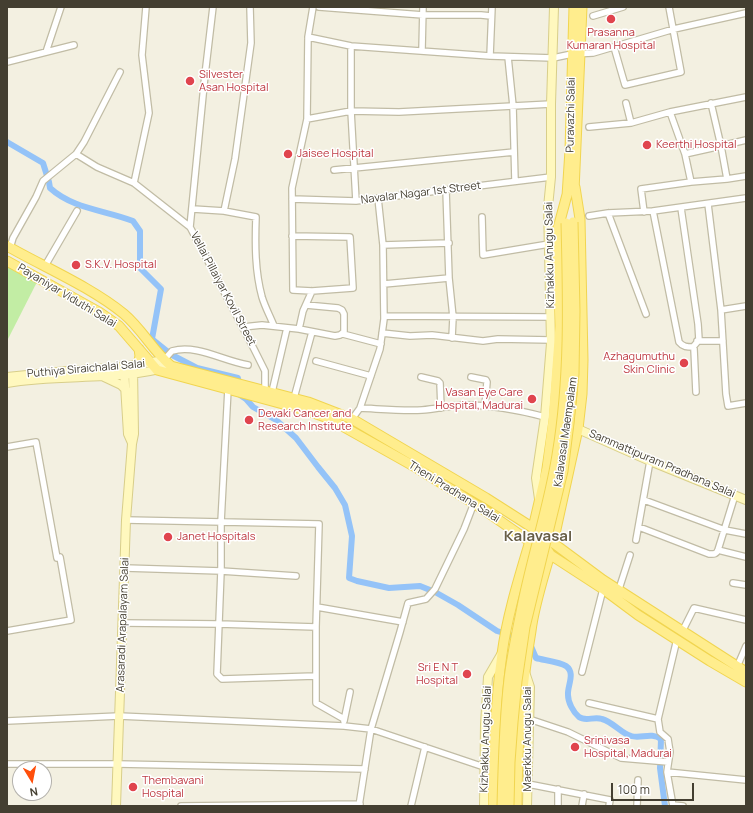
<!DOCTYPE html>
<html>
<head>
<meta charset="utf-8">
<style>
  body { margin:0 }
  #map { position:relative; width:753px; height:813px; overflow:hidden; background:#f3f0e1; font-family:Manrope,sans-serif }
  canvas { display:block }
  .frame { position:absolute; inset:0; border:8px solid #443f31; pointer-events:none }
  .north { position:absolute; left:12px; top:761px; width:40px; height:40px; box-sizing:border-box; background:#fff; border:1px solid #b4b2ad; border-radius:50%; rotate:170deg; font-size:11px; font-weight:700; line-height:16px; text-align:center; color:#443f31 }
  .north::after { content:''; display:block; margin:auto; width:14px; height:18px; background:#ff4f0b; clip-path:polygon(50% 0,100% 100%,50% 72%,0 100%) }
  .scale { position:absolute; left:611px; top:783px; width:83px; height:18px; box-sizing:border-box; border:2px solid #443f31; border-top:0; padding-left:5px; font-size:12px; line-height:14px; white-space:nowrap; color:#443f31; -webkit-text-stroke:3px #fff; paint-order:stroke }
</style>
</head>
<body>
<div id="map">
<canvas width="753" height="813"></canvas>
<div class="frame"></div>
<div class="north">N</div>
<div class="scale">100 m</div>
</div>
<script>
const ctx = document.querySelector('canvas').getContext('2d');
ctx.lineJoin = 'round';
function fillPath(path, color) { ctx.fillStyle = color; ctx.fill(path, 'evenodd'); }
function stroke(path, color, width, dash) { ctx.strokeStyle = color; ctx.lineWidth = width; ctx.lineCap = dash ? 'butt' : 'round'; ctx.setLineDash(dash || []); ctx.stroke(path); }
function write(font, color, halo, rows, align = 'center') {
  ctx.font = font + ' Manrope,sans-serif'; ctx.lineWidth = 3; ctx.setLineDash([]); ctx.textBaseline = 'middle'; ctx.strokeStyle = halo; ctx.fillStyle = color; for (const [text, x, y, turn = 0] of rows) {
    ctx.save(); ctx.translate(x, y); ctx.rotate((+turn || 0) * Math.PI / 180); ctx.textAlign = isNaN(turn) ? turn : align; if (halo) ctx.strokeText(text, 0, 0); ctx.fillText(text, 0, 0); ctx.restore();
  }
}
fillPath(new Path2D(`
  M7,266L37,282L7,341Z`), '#c2eda4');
stroke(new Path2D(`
  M7,142L43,163L49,182L50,188C73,209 105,210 133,221L140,231V268L161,289L152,339L172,355L197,368L238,378L240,395L246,399L253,407L276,420L296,438L318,467L335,488L345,505L352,536L349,578L357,581L389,588L420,586L435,592L458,605L497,631L520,638
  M530,644L536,658C543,660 560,662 566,666C576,673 567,686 568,695C568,702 573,712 579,717C586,722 594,716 602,719C613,722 622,734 631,736C641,739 651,732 661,739L660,768L665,806`), '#94c3f8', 6);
const street = new Path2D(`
  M319,7L423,15H481L491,16
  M593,16L623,7
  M308,37L351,46L490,56L553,58L572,54L593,53L674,29L746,13
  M351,46V111L356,201
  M614,47L625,85L681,72L669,7
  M422,50L423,7
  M46,52L61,7
  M490,56L492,7
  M508,57L513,106L515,181
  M7,62L74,45
  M626,103L631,123
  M711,103L721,146L746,140
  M670,112L685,154
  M307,119L351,111L399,112L551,104
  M589,127L631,123L670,112L746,97
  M76,154L97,167L134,183L190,227L254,349L265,371V390
  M334,170L514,152
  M727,179L746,176
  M134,183L149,113L142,55L146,7
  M446,190L449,278L453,317L452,338
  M378,198L383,245
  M292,199L356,201L551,177
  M708,204L721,310L726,394L728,406L746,403
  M681,208L698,324L699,340L693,347
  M193,209L224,211L256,217C255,245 255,271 262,297C265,307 270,316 274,326
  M224,211L235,159L251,43L250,7
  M653,211L679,342C683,347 687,347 693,347L694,349L696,392
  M644,212L641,189L691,182L685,154L721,146L727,179L691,182
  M608,213L646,314
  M589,216L608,213L653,211L746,198
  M482,217L483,255L549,244
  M190,227L205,75L213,7
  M292,236L350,237L353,288L312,291L293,290L292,188L307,119L308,37L313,7
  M449,243L383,245L384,319L380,349L360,408C381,409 402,411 422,410C437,409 451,405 465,405C492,405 519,410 545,417
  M10,248L13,238L36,197L43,181L76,154L84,142L120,72
  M45,266L77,211
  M384,284L449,278
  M721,310L746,306
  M384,316L551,317
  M243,327L262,325L299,329L303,311L312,291
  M299,329L335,336L340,335L344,332V314L342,310L338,308L306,305
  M382,333L410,336L432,335L483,341L498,339L551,340
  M343,334L381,344
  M697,341H723
  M164,360L172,351C197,344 223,361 248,365
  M316,361L371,376
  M421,377L438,381L440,383L441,408
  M471,377L486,380L487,382L485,406
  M228,389L221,522V571L217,674L222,679L315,676
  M272,392L287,328
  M294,398L312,332
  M352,419L360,408
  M7,447L36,442L57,558L60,557L71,620L7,631
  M644,500L725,530L746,534
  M126,520L319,524L316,627V703L344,719
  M639,527L709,554C713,554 716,555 718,550L735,495
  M636,540L650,461
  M718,550L746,557
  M125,568L221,571L296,576
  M733,583L746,585
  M619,589L630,555
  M317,607L403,622
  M123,623L219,624L316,627
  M682,632L694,608L746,620
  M737,667L746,646
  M582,672L603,589
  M589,703L658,719
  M529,719L568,732L621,758L668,762
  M7,721L119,716L344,726L371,729L484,767
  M344,721L350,692
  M7,764H118L365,769
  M667,772L746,780
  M528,784L610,800L609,806
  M673,805L683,806
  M181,806L360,804
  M359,806L371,729L400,632L408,603L426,599L435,589L464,529L474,503
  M411,806L425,747
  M558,806V789
  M582,806L584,794
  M637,806L638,780
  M673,806L667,772L670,752L668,739L660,732L658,719L677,639`);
const secondary = new Path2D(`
  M124,369L128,434L132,443
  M7,377L67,371L123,367L164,360
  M104,377L121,385L126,390
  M7,383C61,373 118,382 171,366
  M578,429L650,461L746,500
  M539,499L536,478L545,417L551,343L548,207L551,177V104L554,7
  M525,672L530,687L527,806
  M116,806L126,520L132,444L134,434L133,366
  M484,806L485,724L488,677L502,653`);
const primary = new Path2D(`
  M574,191L582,7
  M567,196L570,150L574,7
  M7,246C44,267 91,287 124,314C142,329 153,351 171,366L308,402L352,419L486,498L533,528L603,580L746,672
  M7,261L99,312L119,326L157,370L305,410L328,418L417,468L483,509L523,537L603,589L638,615L710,661L746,682
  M138,365L140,356L139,349
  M535,532L533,528L547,468L553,421L560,326L557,232L568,191
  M548,542L553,543L578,429L582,394L583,360L580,219L575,187
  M493,806C494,755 495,704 502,654C507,616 519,578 530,541L535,542
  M517,806C517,747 521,689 531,631C534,606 543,579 550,554L548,551`);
stroke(street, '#c1bca5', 8);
stroke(secondary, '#d8ce8a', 10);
stroke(primary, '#f1d550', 11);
stroke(street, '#fff', 5.5);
stroke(secondary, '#fff8be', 8);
stroke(primary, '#ffed8d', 9);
const primaryBridge = new Path2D(`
  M502,806C503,764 504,721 509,679C512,654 518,627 523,602C533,553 549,505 557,455C570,378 568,301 566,223
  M509,806L510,762L513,722L517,681L525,627L563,471L569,423L574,374L575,311L573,222`);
stroke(primaryBridge, '#f1d550', 11, []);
stroke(primaryBridge, '#ffed8d', 9);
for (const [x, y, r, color] of [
  [611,19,5,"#e0444e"],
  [190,81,5,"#e0444e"],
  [647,145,5,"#e0444e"],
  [288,154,5,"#e0444e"],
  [76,265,5,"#e0444e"],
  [684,363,5,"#e0444e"],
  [532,399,5,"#e0444e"],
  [249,420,5,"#e0444e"],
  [168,537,5,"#e0444e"],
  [467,674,5,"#e0444e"],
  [575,747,5,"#e0444e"],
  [133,787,5,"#e0444e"]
]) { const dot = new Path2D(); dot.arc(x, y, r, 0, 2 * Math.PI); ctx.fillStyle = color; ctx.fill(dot); stroke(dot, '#fff', 1.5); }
write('11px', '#be3a42', '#fff', [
  ["Prasanna",611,33,"center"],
  ["Kumaran Hospital",611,46,"center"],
  ["Silvester",199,75],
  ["Asan Hospital",199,88],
  ["Keerthi Hospital",656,145],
  ["Jaisee Hospital",297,154],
  ["S.K.V. Hospital",85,265],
  ["Azhagumuthu",675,357,"right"],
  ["Skin Clinic",675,370,"right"],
  ["Vasan Eye Care",523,393,"right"],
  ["Hospital, Madurai",523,406,"right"],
  ["Devaki Cancer and",258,414],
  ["Research Institute",258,427],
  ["Janet Hospitals",177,537],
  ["Sri E N T",458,668,"right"],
  ["Hospital",458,681,"right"],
  ["Srinivasa",584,741],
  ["Hospital, Madurai",584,754],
  ["Thembavani",142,781],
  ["Hospital",142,794]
], 'left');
write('11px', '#443f31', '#fff', [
  ["Puravazhi Salai",571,115,-89],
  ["Navalar Nagar 1st Street",421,193,-7],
  ["Kizhakku Anugu Salai",550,255,-91],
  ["Vellai Pillaiyar Kovil Street",223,289,62],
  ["Payaniyar Viduthi Salai",67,296,31],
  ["Puthiya Siraichalai Salai",86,369,-5],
  ["Kalavasal Maempalam",566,432,-82],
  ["Sammattipuram Pradhana Salai",662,464,23],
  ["Theni Pradhana Salai",454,492,32],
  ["Arasaradi Arapalayam Salai",123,625,-88],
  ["Kizhakku Anugu Salai",486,739,-88],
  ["Maerkku Anugu Salai",528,739,-90]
]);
write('bold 15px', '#685f47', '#fff', [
  ["Kalavasal",538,537]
]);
</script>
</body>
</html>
